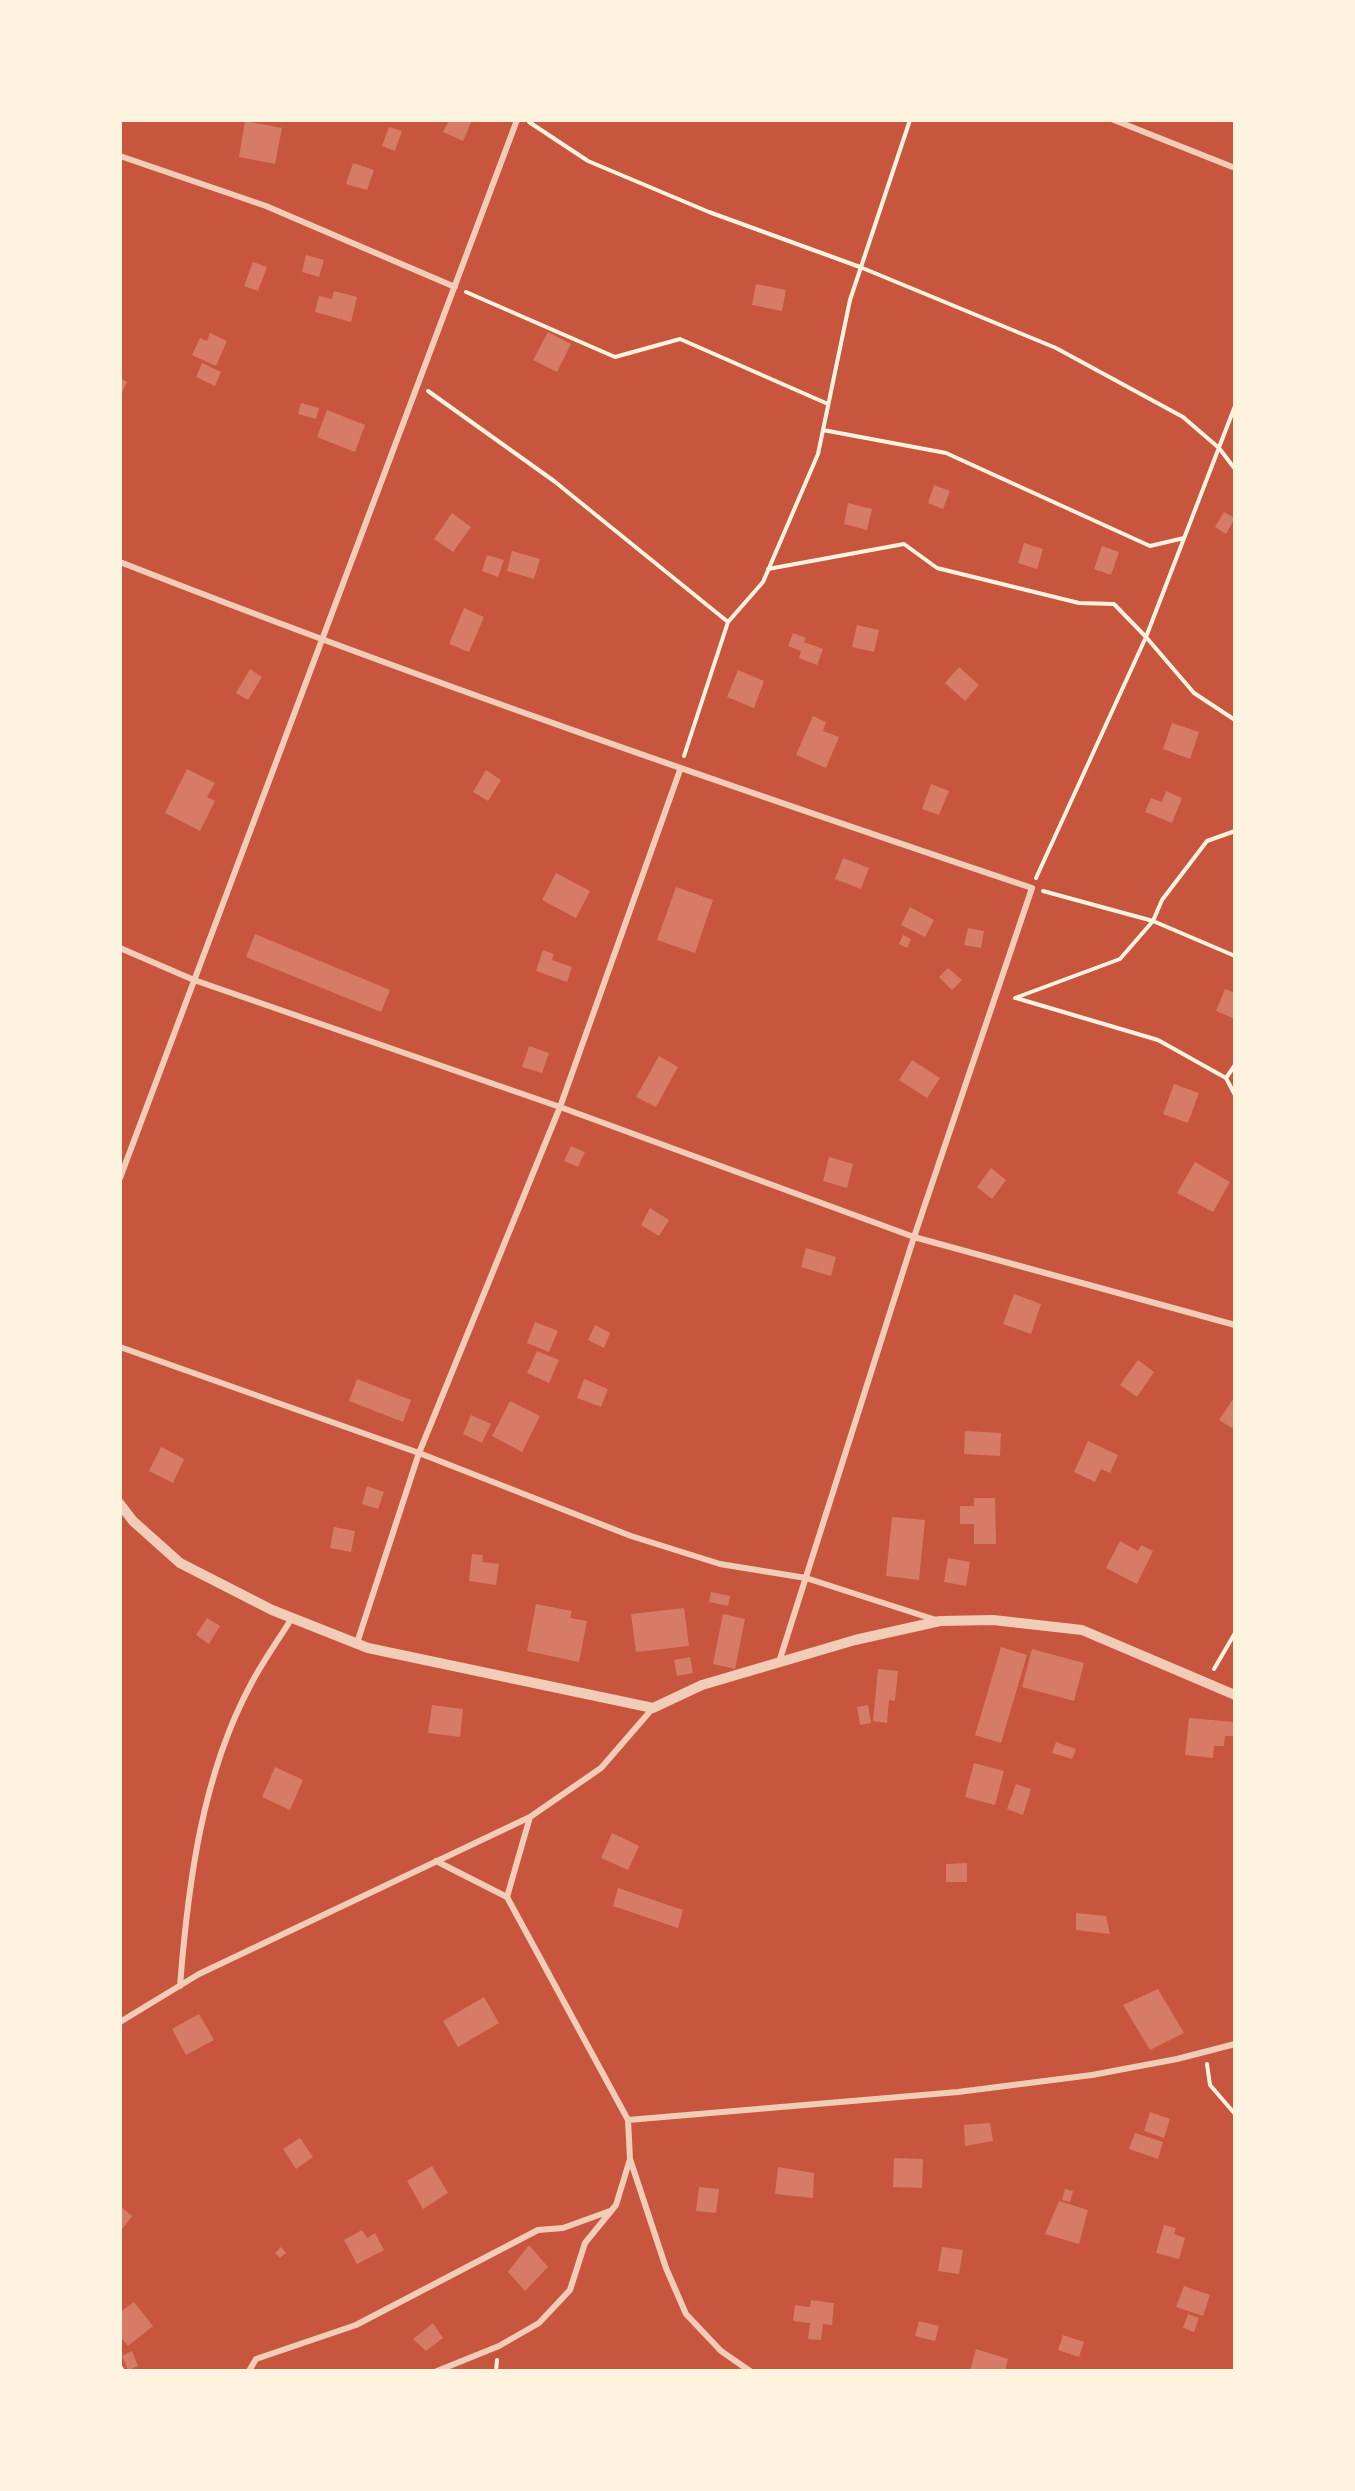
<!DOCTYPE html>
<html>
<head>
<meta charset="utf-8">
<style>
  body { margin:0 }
  #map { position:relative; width:1355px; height:2491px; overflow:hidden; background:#c8553d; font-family:"DejaVu Sans",sans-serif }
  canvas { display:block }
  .frame { position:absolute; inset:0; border:122px solid #fff3e0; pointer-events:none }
</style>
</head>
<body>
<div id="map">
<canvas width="1355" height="2491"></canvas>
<div class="frame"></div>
</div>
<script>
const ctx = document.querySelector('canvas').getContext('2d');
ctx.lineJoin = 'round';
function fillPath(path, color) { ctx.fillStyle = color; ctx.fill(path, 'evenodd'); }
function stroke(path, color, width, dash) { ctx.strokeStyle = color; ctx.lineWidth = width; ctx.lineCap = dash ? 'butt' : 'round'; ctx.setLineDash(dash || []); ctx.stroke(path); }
fillPath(new Path2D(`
  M449,120H472L463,141L443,132Z
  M245,121L282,128L275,164L239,157Z
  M389,127L402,131L395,151L382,146Z
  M353,163L374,170L367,190L346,184Z
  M306,255L324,260L319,277L302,272Z
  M253,262L267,267L258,291L244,286Z
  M756,284L786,290L782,311L752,305Z
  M334,291L357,297L351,322L315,312L319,296L332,299Z
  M548,332L571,344L557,372L533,360Z
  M210,333L227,341L216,366L192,355L200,338L207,341Z
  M202,363L221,372L215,386L196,377Z
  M120,378L127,382L120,396Z
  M301,403L319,408L316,419L298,414Z
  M327,410L365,425L355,452L317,437Z
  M934,485L950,491L943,509L928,503Z
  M848,503L872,509L867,530L844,524Z
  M1224,512L1235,518L1226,534L1215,527Z
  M452,513L471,527L453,552L434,539Z
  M1024,543L1043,549L1037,569L1018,563Z
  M1102,546L1119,552L1111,575L1094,569Z
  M512,551L540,559L534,579L507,571Z
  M487,555L504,560L498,577L482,571Z
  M464,608L484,617L469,652L449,644Z
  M857,625L879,630L874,652L852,647Z
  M793,633L806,638L804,642L823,649L817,665L799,658L801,651L788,646Z
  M959,667L979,685L965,701L945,683Z
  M250,669L262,677L248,700L236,693Z
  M738,670L764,681L754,708L727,697Z
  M813,716L826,722L823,731L839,737L826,768L796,755Z
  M1172,723L1199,732L1190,759L1163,749Z
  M187,769L215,783L207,797L215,801L200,831L165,813Z
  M486,770L501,780L488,801L473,792Z
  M931,784L949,791L939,815L922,809Z
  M1166,791L1182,798L1172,823L1145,812L1151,798L1162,802Z
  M843,858L869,868L861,889L835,879Z
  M556,873L590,891L576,918L542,900Z
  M676,887L713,900L695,953L657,940Z
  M910,907L934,920L925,937L901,925Z
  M968,928L984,931L981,948L964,945Z
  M255,934L390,990L381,1012L246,957Z
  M903,935L911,939L907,948L899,944Z
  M543,950L554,954L552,960L572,967L567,982L536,971Z
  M948,968L962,980L952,990L939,977Z
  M1225,989L1235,993V1019L1216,1011Z
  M529,1046L549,1053L542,1073L522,1067Z
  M659,1056L678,1067L656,1107L636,1097Z
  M912,1060L940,1078L927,1098L899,1080Z
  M1174,1084L1199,1093L1188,1123L1163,1114Z
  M571,1146L585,1152L578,1167L564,1161Z
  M829,1157L853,1164L847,1188L823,1181Z
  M1195,1162L1230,1182L1213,1212L1177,1193Z
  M991,1168L1006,1180L992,1199L977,1187Z
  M650,1208L669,1220L659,1236L641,1225Z
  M806,1248L836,1257L831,1276L801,1267Z
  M1014,1294L1041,1304L1031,1334L1003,1324Z
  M535,1322L558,1331L549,1352L527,1343Z
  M595,1325L610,1333L604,1348L588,1340Z
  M537,1351L559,1360L549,1383L527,1373Z
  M1138,1360L1154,1372L1137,1397L1120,1385Z
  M357,1379L411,1400L403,1422L349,1401Z
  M584,1379L608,1389L601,1407L577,1398Z
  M1235,1396V1430L1219,1420Z
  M510,1401L540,1416L522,1452L492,1436Z
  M471,1415L491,1424L482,1443L463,1434Z
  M965,1431L1001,1433L1000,1456L964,1454Z
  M1088,1441L1118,1455L1110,1473L1101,1469L1095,1482L1074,1472Z
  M161,1447L184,1459L173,1483L149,1471Z
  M367,1486L384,1492L378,1509L362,1504Z
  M974,1498H995L996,1544H974V1524H960V1506H974Z
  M892,1517L925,1520L919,1580L886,1576Z
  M334,1527L355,1531L351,1552L330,1548Z
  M1120,1541L1138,1551L1141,1545L1153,1551L1137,1584L1106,1568Z
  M472,1554L483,1555L482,1562L499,1564L496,1585L469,1581Z
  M948,1558L970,1562L966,1586L944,1582Z
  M711,1592L730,1596L728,1606L709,1602Z
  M536,1604L572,1611L570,1618L587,1621L579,1662L527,1651Z
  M684,1608L689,1646L636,1652L631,1614Z
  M723,1614L745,1619L735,1669L713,1664Z
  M207,1618L220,1626L209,1644L196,1635Z
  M1001,1647L1027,1655L1001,1743L975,1735Z
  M1032,1649L1084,1663L1074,1701L1022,1687Z
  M690,1657L693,1673L677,1676L674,1660Z
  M878,1669L898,1671L895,1701L889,1700L887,1723L873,1721Z
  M432,1705L463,1709L460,1737L428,1733Z
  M868,1705L871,1723L860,1725L857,1707Z
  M1189,1718L1235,1722V1736H1225L1224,1746H1214L1213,1758L1185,1755Z
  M1056,1742L1076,1749L1072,1759L1052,1753Z
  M974,1763L1004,1771L995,1805L965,1797Z
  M275,1767L303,1780L290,1810L262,1797Z
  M1016,1784L1031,1789L1023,1815L1007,1809Z
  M612,1833L639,1846L628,1870L601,1858Z
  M967,1863V1882H946V1864Z
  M618,1888L683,1910L678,1928L613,1906Z
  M1076,1913L1106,1916L1110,1934L1076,1930Z
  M1158,1989L1184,2033L1150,2050L1123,2005Z
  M484,1997L499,2023L458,2047L443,2021Z
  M199,2014L214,2040L186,2055L172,2029Z
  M1150,2112L1170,2119L1164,2138L1144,2131Z
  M990,2123L993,2141L965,2146L964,2125Z
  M1135,2133L1163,2142L1158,2159L1129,2149Z
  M300,2138L313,2157L296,2169L283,2149Z
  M894,2158L923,2159L922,2188L893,2187Z
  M432,2166L448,2193L423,2209L407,2181Z
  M778,2167L814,2173L813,2198L775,2194Z
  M699,2187L719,2189L716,2213L696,2211Z
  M1065,2189L1073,2191L1070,2202L1062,2200Z
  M1059,2201L1088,2210L1079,2244L1045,2234Z
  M120,2206L132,2216L120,2232Z
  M1164,2225L1176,2228L1174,2234L1185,2238L1179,2259L1156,2253Z
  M362,2230L367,2238L375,2233L384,2250L357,2264L344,2240Z
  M529,2245L548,2267L525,2291L508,2272Z
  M281,2247L286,2253L280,2258L275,2253Z
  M942,2247L963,2250L959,2274L938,2271Z
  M1184,2286L1210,2295L1203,2316L1176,2307Z
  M811,2300L834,2303L832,2325L823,2324L821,2340L808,2339L810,2323L793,2321L795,2305L810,2307Z
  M134,2302L153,2326L128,2346L120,2336V2312Z
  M1188,2314L1199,2318L1194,2332L1183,2328Z
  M919,2321L939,2326L935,2341L915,2336Z
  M433,2323L443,2338L426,2351L413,2339Z
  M1063,2335L1084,2342L1079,2357L1058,2350Z
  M976,2349L1008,2359L1005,2371H970Z
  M132,2351L138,2366L128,2370L122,2356Z`), '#d67c66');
stroke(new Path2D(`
  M529,122L588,161L709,212L860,267L1056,348L1183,417L1219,448L1235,469
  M466,292L615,357L680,339L828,404
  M428,391L554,481L728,622
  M823,430L946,453L1150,546L1184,538
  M768,569L904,544L937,568L1079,603L1114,604L1146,637L1194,693L1235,720
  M684,756L728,622L763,582L818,454L850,300L910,120
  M1036,878L1146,637L1235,406
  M1043,891L1153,921L1235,956
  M1015,998L1120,959L1153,921L1162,900L1207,841L1235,831
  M1016,998L1158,1040L1226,1078L1235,1065
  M1226,1078L1235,1095
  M1214,1669L1235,1633
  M1207,2064L1210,2085L1235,2114
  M120,2366L123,2371
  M496,2371L497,2360`), '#fff3e0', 4);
stroke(new Path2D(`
  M1114,120L1235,168
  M120,156L266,206L455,287
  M120,562C421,680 726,785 1032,888L914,1237L779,1662
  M120,948L194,980L560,1107L914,1237L1235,1325
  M120,1178L517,120
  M120,1347L419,1453L631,1536L720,1564L806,1578L936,1620
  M357,1643L419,1453L560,1107L680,770
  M530,1817L507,1897L628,2120
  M436,1861L507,1897
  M180,1986C188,1884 202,1775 251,1684C263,1661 279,1639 292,1618
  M120,2022L199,1974L530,1817L601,1768L653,1708
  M630,2159L666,2268L686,2314L721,2351L750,2371
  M249,2371L256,2359L356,2325L538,2230L563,2228L610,2211
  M437,2371L499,2346L539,2323L570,2290L585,2243L616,2205L630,2159L628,2120L958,2092L1092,2075L1177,2059L1235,2044`), '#f1ccb7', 6);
stroke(new Path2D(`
  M120,1504L133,1521L180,1563L272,1610L368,1648L653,1708L702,1685L855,1640L940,1621L993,1620L1082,1630L1235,1695`), '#f1ccb7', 10);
</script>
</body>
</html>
